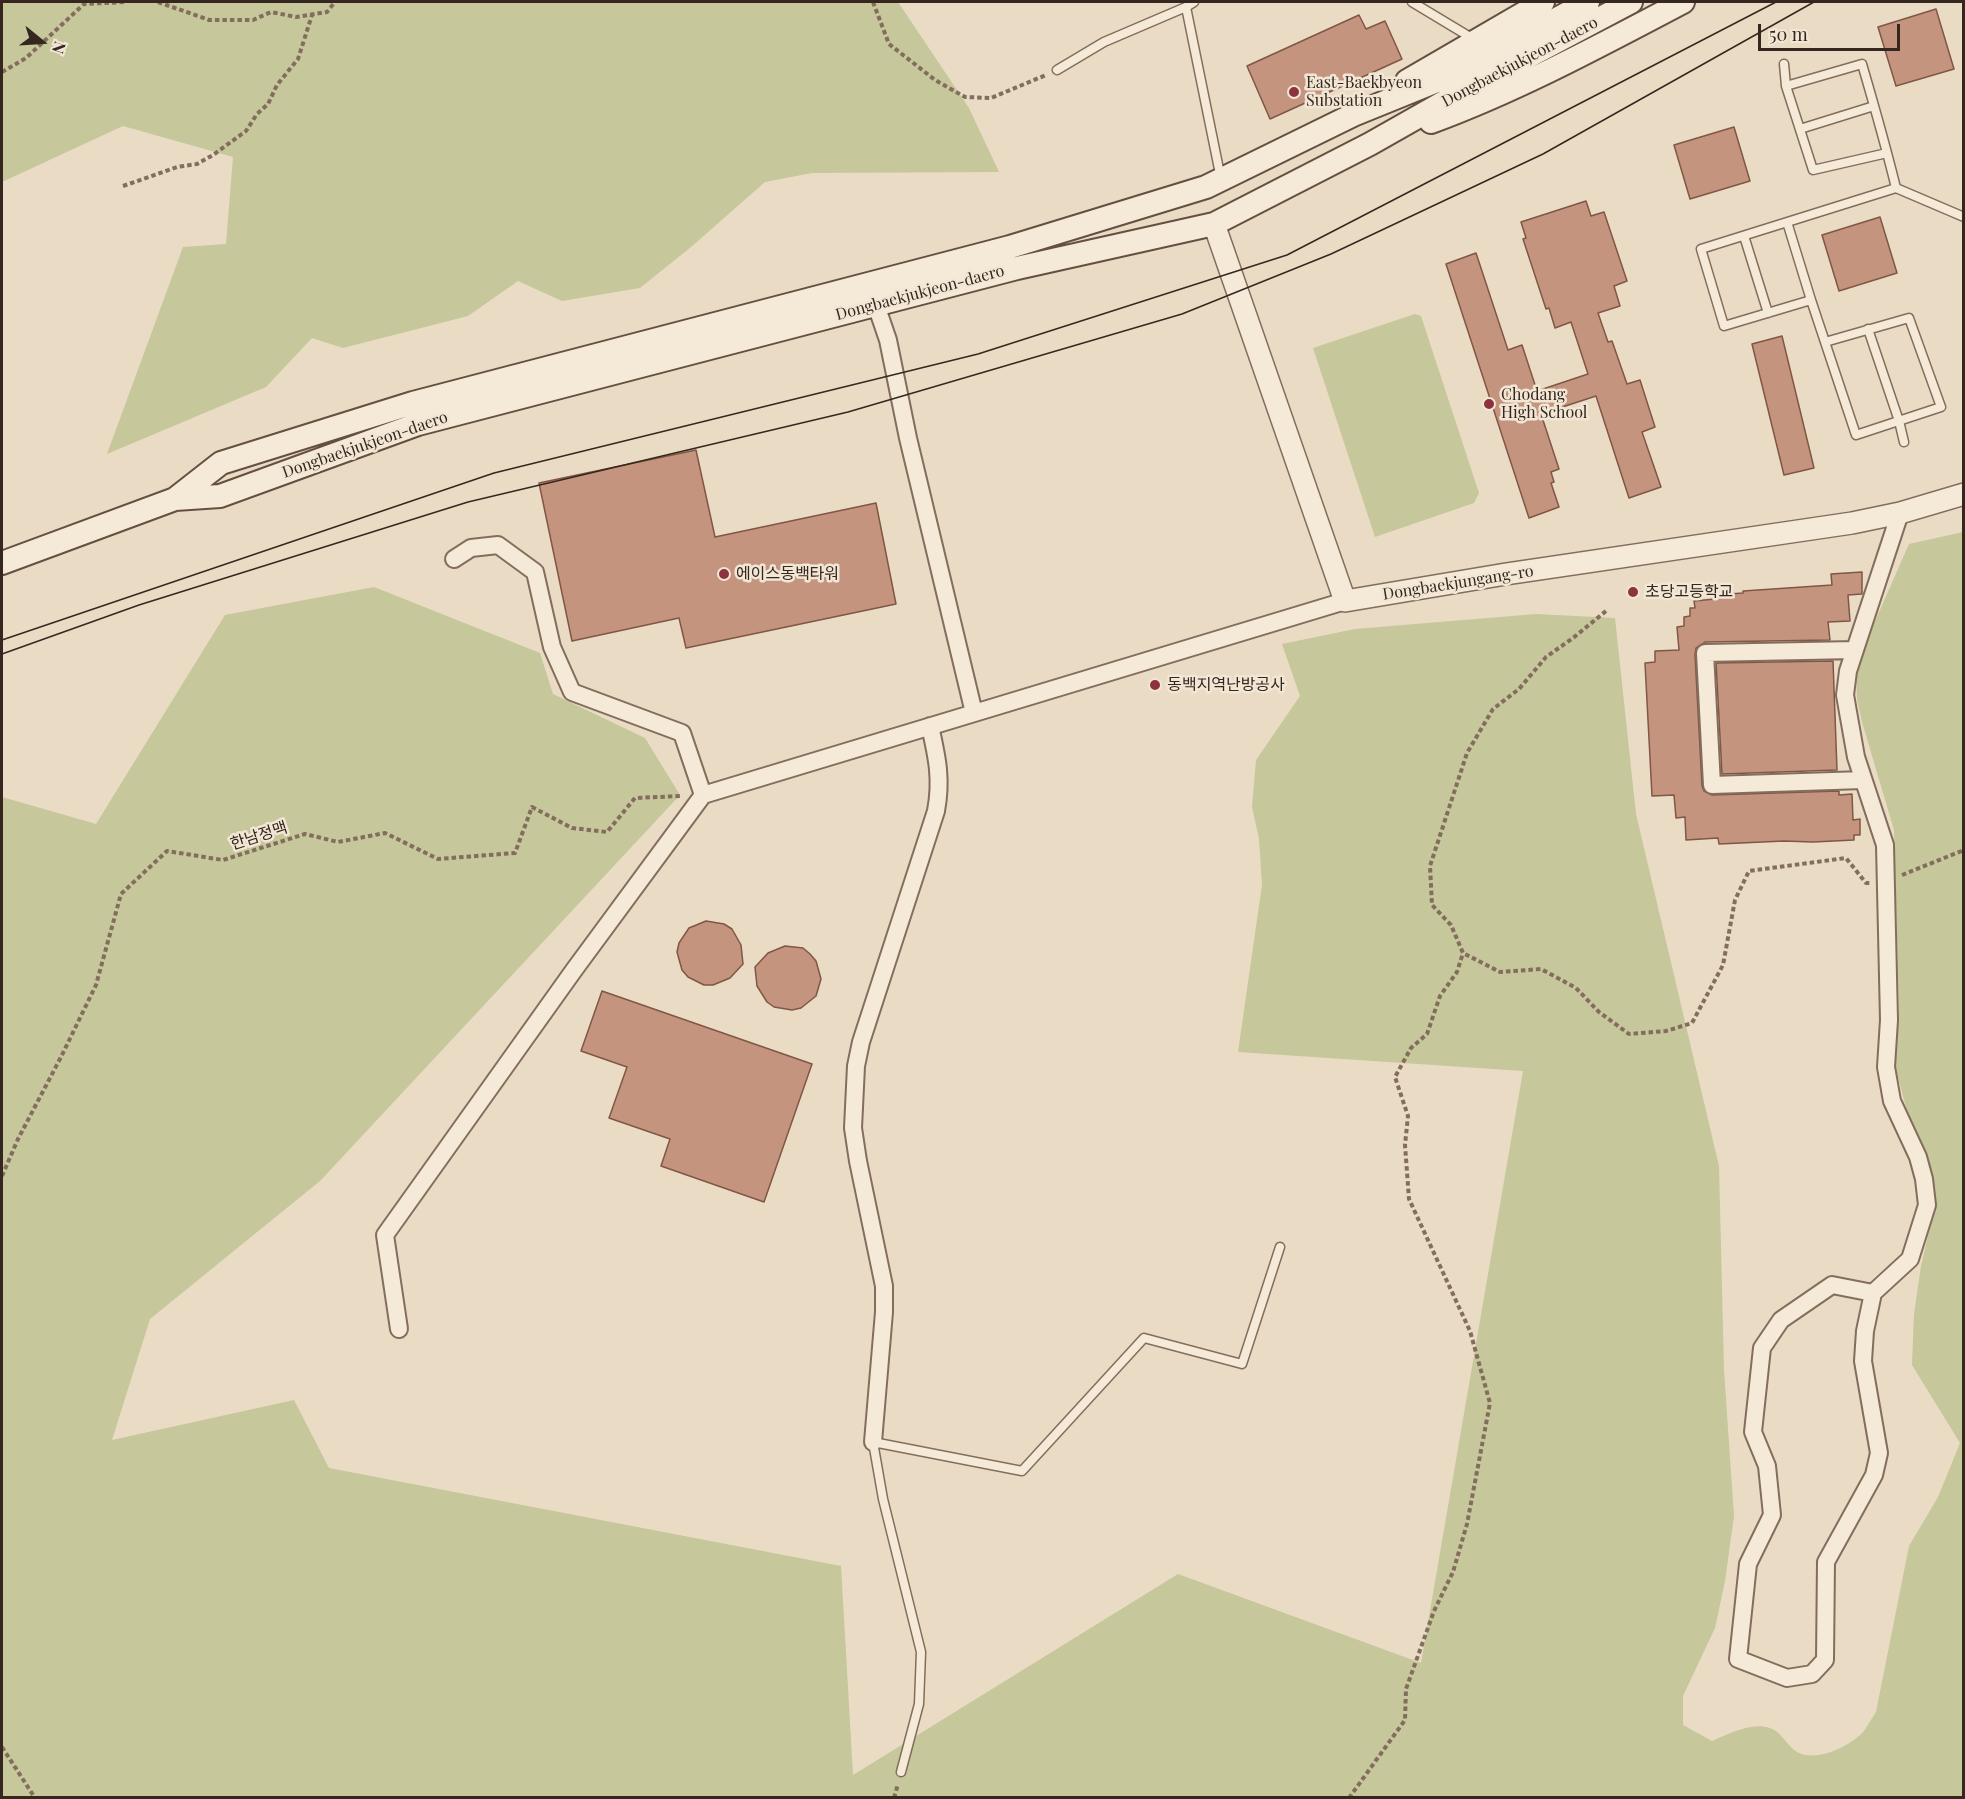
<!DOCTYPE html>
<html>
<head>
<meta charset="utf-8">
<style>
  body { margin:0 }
  #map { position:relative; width:1965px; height:1799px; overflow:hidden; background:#eadbc5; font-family:"Playfair Display",serif }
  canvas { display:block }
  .frame { position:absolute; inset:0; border:3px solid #352720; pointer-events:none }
  .north { position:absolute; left:12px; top:12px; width:60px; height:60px; -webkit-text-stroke:4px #f2e6d4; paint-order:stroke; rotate:108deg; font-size:16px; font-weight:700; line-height:24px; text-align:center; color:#352720 }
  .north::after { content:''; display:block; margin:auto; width:21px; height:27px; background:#352720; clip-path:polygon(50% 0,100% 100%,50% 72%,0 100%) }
  .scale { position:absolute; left:1758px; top:24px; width:142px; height:27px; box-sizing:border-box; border:3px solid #352720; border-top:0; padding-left:8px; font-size:18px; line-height:21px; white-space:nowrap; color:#352720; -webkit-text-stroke:4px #f2e6d4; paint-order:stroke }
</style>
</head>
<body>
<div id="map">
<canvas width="1965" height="1799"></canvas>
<div class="frame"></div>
<div class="north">N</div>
<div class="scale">50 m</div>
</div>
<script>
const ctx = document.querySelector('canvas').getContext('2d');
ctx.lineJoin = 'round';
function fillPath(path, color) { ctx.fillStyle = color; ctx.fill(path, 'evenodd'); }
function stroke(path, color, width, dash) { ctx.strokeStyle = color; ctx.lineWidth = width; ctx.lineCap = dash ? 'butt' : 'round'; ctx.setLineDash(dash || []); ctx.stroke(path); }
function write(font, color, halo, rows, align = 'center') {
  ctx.font = font + ' "Playfair Display","Noto Sans KR",serif'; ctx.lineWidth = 5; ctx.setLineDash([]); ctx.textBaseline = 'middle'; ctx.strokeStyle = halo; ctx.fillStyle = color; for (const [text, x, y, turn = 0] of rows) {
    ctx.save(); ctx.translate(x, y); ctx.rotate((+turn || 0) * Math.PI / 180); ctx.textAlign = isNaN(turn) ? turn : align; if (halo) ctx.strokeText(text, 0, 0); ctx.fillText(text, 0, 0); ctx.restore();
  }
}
fillPath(new Path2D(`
  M2,2H898L969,108L999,172L812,173L765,182L691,247L640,288L562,301L518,281L468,316L343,348L312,338L266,387L107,454L183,247L226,244L233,157L123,126L2,182Z
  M1415,314L1421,316L1479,493L1474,503L1375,537L1313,348Z
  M1963,532V1797H2V797L96,824L225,615L374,587L540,653L553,694L645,738L680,795L320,1181L150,1319L112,1440L294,1400L329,1468L841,1566L853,1775L1178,1574L1421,1663L1523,1071L1238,1052L1262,885L1259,839L1252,807L1256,760L1300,696L1282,644L1355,629L1536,614L1615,618L1636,814L1719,1166L1724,1370L1734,1516L1725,1581L1715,1628L1683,1696V1725L1712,1741C1729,1734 1751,1722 1770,1728C1782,1732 1787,1746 1797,1752C1816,1763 1851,1746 1864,1731C1868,1725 1872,1718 1876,1712L1909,1546L1938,1497L1960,1443L1912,1365L1914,1314L1921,1266L1935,1205L1928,1161L1913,1133L1893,1059L1899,1011L1894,830L1862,722L1857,699L1856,673L1872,628L1909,544Z`), '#c6c79a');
const building = new Path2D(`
  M1936,9L1954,69L1896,86L1878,27Z
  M1359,15L1366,29L1385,21L1402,59L1270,119L1247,66Z
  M1734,127L1750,181L1690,199L1674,145Z
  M1586,201L1591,216L1604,212L1627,281L1614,286L1620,306L1598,313L1608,342L1612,341L1627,384L1640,380L1655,427L1642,432L1661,487L1629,498L1596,396L1541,414L1559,469L1551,472L1554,482L1551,483L1559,507L1529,518L1446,264L1476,253L1508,350L1522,345L1537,391L1588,374L1571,322L1555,328L1549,308L1546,309L1523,239L1526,238L1521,222Z
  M1880,217L1897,273L1839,291L1822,235Z
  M1782,336L1814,468L1784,475L1752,344Z
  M696,450L715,537L876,503L896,604L686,648L679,618L572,641L539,483Z
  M1862,572V594L1848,595L1850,621L1828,622L1830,640L1705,642L1696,648L1695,654L1702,786L1704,791L1712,795L1839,791V795L1852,794L1853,820L1860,819V835H1854V840L1813,842L1784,841L1719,844L1718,838L1686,840L1685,817L1676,818L1674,795L1652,796L1645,663L1655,662V651L1679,650L1677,627L1684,626V617L1690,616V608H1695L1694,601L1715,599L1714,595L1743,593V591L1832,585L1831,574Z
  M1833,661L1837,770L1722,774L1716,663Z
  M706,921L724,924L732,929L741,945L743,964L730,978L713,985H704L688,977L682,970L677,952L679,943L689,928Z
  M785,946L803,948L810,954L816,961L821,979L816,996L801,1008L792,1010L774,1007L767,1002L757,986L755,967L768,953Z
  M602,991L812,1064L764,1202L661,1166L670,1139L609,1118L627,1067L581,1051Z`);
fillPath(building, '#c4947f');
stroke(building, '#805645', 1.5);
const service = new Path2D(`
  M1194,2L1186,7L1221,179
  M1412,2L1475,40
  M1784,64L1786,86
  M1057,70L1104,42L1186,7
  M1800,129L1874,106
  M1887,153L1813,170L1786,86L1862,64C1874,105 1886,147 1896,188
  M1787,222L1811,300
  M1744,236L1768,313
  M1868,329L1899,421L1904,442
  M1825,342L1909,318L1941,407L1856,435L1811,300L1724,326L1701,249L1896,188L1964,217
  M901,1772L919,1704L921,1652L883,1499L873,1442L1022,1471L1144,1338L1242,1364L1280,1247`);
const minor = new Path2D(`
  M876,305L888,340L908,438L974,713
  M454,559L471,548L498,545L535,572L552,647L572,692L682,733L703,795
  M1855,650L1705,653L1712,785L1863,780
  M1873,1293L1832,1285L1781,1320L1762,1348L1753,1432L1767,1466L1772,1515L1748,1564L1738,1659L1787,1678L1812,1674L1825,1660L1826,1562L1874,1475L1879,1453L1863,1361L1865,1331L1873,1293L1910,1259L1927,1205L1924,1179L1918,1157L1892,1101L1886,1067L1889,1020L1885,845L1856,757L1845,695L1848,671L1900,513
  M399,1329L385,1235L574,970L703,795L1345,601
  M873,1442L884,1312V1286L858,1161L853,1128L856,1066L861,1042L936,811C942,779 937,757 930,726`);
const tertiary = new Path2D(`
  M1214,224L1345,601L1506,574L1852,523L1900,513L1964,494`);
const secondary = new Path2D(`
  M1407,81L1543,2
  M1431,122C1518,90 1601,45 1683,2
  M175,499L221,463L413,403L1010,247L1206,187L1353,115L1459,72L1588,2
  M2,563L175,499L220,496L418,424L1017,268L1214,224L1370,144L1467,89L1631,2`);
stroke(service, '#836d5d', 11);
stroke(minor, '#836d5d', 20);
stroke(tertiary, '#836d5d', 24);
stroke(secondary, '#654f40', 26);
stroke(new Path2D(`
  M158,2L209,20H253L271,12L296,17L327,12L335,2
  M873,2L889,44L935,80L965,97L991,98L1046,75
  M2,72L26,58L84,4L125,2
  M123,186L177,167L197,164L213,155L246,131L257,114L268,104L277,85L298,59L312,15
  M1606,611L1573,638L1546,657L1519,689L1493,709L1467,753L1430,866L1432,905L1451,925L1463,953L1500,972L1541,969L1576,988L1599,1012L1629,1034L1666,1031L1692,1023L1723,965L1735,900L1749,871L1846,858L1866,883H1871
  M1902,875L1964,850
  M2,1176L18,1139L61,1057L96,985L121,894L167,851L223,860L305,834L338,842L385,833L438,859L515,853L532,807L572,828L607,832L635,798L681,796
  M2,1747L35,1798
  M894,1798L898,1784
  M1349,1798L1405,1720L1406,1689L1434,1611L1453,1572L1467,1524L1490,1403L1470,1331L1409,1199L1405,1145L1408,1116L1395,1077L1411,1048L1427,1034L1440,996L1457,972L1463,953`), '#836d5d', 4, [4.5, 3]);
stroke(service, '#f5e9d8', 8);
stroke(minor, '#f5e9d8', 16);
stroke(tertiary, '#f5e9d8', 21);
stroke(secondary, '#f5e9d8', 22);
stroke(new Path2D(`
  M2,640L494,473L978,354L1287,255L1776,2
  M2,654L139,605L468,502L848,412L1182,314L1331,254L1543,154L1814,2`), '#352720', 1.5);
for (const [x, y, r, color] of [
  [1294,92,6,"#8c333d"],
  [1489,404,6,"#8c333d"],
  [724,574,6,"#8c333d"],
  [1633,592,6,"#8c333d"],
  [1155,685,6,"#8c333d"]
]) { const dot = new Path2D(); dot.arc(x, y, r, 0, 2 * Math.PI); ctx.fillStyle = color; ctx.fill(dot); stroke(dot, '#f2e6d4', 2); }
write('16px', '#352720', '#f2e6d4', [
  ["Dongbaekjukjeon-daero",1520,62,-28],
  ["Dongbaekjukjeon-daero",920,293,-15],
  ["Dongbaekjukjeon-daero",365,445,-19],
  ["Dongbaekjungang-ro",1458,583,-9],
  ["한남정맥",259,836,-18]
]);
write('16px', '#352720', '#f2e6d4', [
  ["East-Baekbyeon",1306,83],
  ["Substation",1306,101],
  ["Chodang",1501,395],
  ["High School",1501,413],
  ["에이스동백타워",736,574],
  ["초당고등학교",1645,592],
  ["동백지역난방공사",1167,685]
], 'left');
</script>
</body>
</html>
